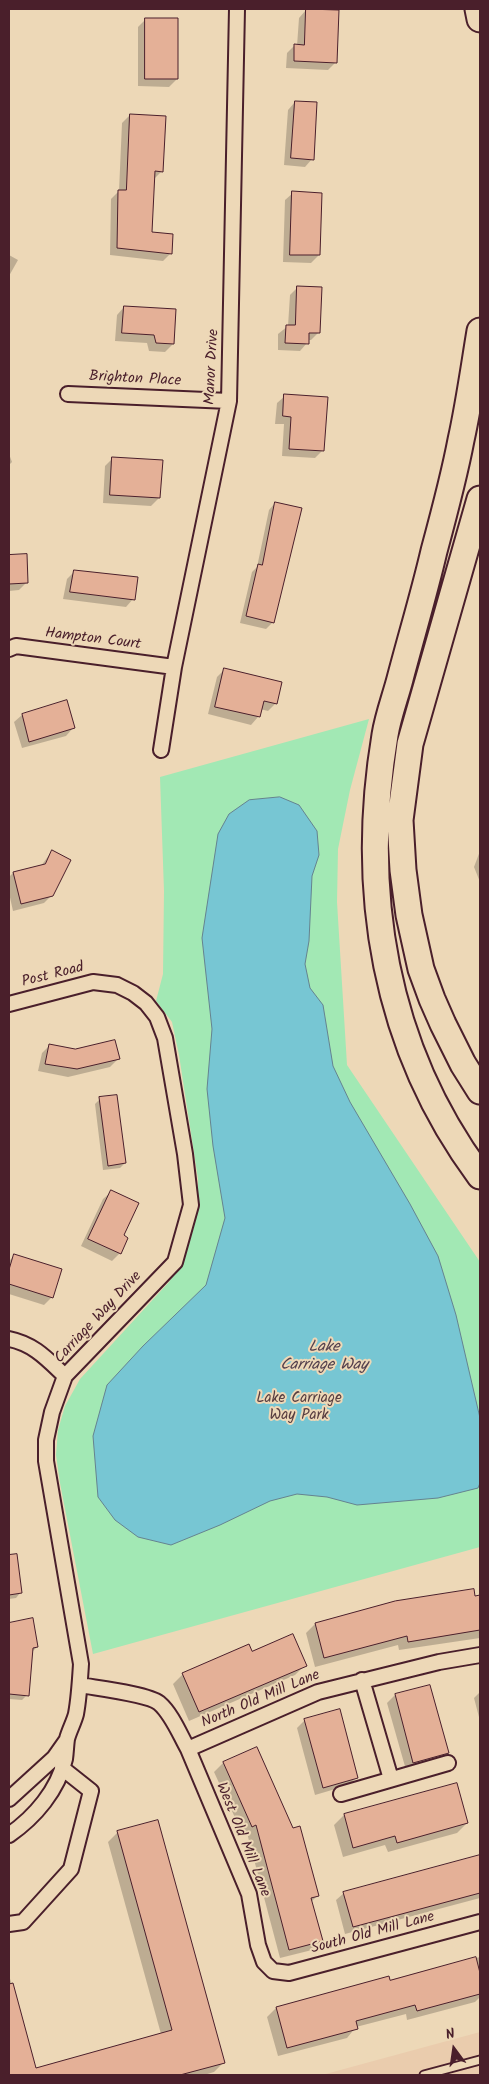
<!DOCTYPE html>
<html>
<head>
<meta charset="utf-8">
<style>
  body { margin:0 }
  #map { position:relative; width:489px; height:2084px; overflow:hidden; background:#edd8b7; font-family:Kalam,sans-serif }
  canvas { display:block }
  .frame { position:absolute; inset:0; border:10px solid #4a1f2b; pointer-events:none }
  .north { position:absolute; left:429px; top:2024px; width:50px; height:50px; -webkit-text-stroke:4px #edd8b7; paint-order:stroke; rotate:346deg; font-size:14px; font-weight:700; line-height:20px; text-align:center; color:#4a1f2b }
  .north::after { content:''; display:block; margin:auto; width:18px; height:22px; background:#4a1f2b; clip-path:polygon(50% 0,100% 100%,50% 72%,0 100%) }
</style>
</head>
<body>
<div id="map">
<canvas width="489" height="2084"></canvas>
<div class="frame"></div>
<div class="north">N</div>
</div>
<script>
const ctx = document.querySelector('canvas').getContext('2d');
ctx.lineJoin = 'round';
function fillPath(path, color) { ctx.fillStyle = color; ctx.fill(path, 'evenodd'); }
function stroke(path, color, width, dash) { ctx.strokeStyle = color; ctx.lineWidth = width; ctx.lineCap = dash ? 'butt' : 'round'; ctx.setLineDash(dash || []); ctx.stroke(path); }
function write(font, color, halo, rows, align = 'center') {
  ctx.font = font + ' Kalam,sans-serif'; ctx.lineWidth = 4; ctx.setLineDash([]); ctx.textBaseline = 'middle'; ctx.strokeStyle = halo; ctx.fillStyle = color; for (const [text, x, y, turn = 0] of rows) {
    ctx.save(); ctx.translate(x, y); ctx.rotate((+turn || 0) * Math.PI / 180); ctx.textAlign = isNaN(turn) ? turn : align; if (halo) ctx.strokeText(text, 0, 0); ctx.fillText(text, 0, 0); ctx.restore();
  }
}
fillPath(new Path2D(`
  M480,2032V2075H322Z`), '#eaccad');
fillPath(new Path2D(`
  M369,719L350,790L338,849L337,902L347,1065L480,1262V1547L93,1654L60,1483L56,1455L58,1430L65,1406L80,1379L169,1282L179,1267L191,1237L198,1210V1179L179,1055L172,1022L156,1001L163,974L164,891L160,777Z`), '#a2e8b4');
const water = new Path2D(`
  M280,797L299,805L317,831L319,855L312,876L309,941L305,964L310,988L323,1005L333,1066L350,1102L410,1204L438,1256L456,1315L480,1418V1483L478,1488L438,1498L357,1505L327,1497L297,1494L270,1501L220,1525L171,1545L138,1537L115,1520L98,1497L93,1436L107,1385L143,1346L206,1285L225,1218L213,1146L207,1089L212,1029L202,938L218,834L229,814L249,800Z`);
fillPath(water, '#77c6d3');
stroke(water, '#658390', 1);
fillPath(new Path2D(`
  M306,10L336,62L328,70L286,68L287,53L295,45L297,46L299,18Z
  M146,19L177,79L169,87L138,86V27Z
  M295,102L312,159L305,167L284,165L288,110Z
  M130,115L162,171L154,179L150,233L170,254L163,261L110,255L111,199L119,191L122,123Z
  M293,193L319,255L311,263L283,262L285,200Z
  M9,255L18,260L9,276Z
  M298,287L319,332L311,340H308L307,343L300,351L278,350V334L288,326L290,295Z
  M124,307L173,344L165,352L149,351L147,343L115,341L117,315Z
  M285,396L323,450L315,458L282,456L284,424H275L277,403Z
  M9,454L12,462L9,465Z
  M113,458L159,498L151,506L103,503L105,466Z
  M275,503L273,622L266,629L240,623L252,572L257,567L269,510Z
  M25,556L27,582L19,590L9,591V557Z
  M75,571L133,599L126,607L63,599L67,579Z
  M225,669L276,703L268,711L260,709L258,717L251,725L208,714L217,677Z
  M22,715L73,728L66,736L22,748L14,722Z
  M52,851V895L44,903L13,911L9,893V877L13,873L41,866Z
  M480,851V882L474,867Z
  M49,1046L118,1059L110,1067L68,1077L38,1071L42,1053Z
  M100,1099L125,1163L120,1168L103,1170L95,1104Z
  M111,1192L122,1236L120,1253L112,1261L81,1246L103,1199Z
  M14,1256L52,1297L44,1305L9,1294V1261Z
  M15,1554L21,1592L16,1598L9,1599V1555Z
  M480,1597V1638L399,1650L398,1645L315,1667L306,1633L315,1624Z
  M32,1620L37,1647L32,1652L27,1695L22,1700L9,1699V1624Z
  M252,1653L305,1665L295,1675L189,1721L173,1684L183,1674Z
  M429,1686L448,1753L440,1761L406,1770L387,1703L395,1695Z
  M480,1692V1721L474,1698Z
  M305,1720L357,1777L349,1785L315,1795L297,1728Z
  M256,1749L317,1896L311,1902L321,1940L312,1950L280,1958L247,1833L243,1835L214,1772L223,1763Z
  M456,1784L467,1823L457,1833L388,1852L385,1845L343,1857L334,1825L344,1815Z
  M118,1832L224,2062L214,2072L204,2075H9V1975L36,2069L161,2034L108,1842Z
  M480,1856V1898L345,1934L336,1900L344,1893Z
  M480,1957V1997L475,2002L407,2020L406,2014L356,2027L347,2038L278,2056L267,2017L276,2008L390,1982Z`), '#0003');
const building = new Path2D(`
  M306,9L339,10L337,63L294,61V44L304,45Z
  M145,18H178V79H145Z
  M295,101L317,102L314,160L291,158Z
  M130,114L166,116L163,172L155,171L152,232L173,234L172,254L117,248L118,190H126Z
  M292,191L322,193L320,255H290Z
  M297,286L322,287L320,333H309V344L285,343L286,325H295Z
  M124,306L176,309L174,344L156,343L154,335L122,333Z
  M284,394L328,397L324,451L289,449L291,417L283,416Z
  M112,457L163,460L160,498L110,495Z
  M275,502L302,508L274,623L246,616L258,564L262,565Z
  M27,554L28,583L9,584V555Z
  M74,570L138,577L135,600L70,592Z
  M224,668L282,682L277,704L264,701L260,717L215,707Z
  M67,700L75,728L29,742L22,714Z
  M52,850L71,860L53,896L21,904L13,872L45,864Z
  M115,1040L120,1059L77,1069L45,1064L49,1044L75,1049Z
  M117,1095L126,1163L108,1166L99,1097Z
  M111,1190L139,1203L124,1235L128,1238L121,1254L88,1239Z
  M14,1254L62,1269L53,1298L9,1284V1270Z
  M17,1554L22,1593L9,1595V1555Z
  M474,1589L475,1596L480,1595V1630L408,1642L407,1636L324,1658L315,1623L395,1601Z
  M33,1618L38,1647L33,1648L29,1696L9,1694V1623Z
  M293,1634L307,1666L199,1712L182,1673L249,1644L252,1651Z
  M430,1685L449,1753L413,1763L395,1694Z
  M340,1709L358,1778L323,1788L304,1719Z
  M257,1747L293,1828L300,1826L319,1896L311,1898L323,1941L289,1950L256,1825L252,1827L223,1762Z
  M457,1783L468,1823L397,1843L395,1836L353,1848L344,1814Z
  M158,1820L225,2063L180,2075H9V1984L13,1983L36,2068L172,2030L117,1831Z
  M480,1855V1893L353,1927L343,1892Z
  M476,1957L480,1973V1994L417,2011L415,2005L356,2021L358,2029L287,2048L276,2007L389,1976L390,1980Z`);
fillPath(building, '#e4b097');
stroke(building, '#4a1f2b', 1);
const lane = new Path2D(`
  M424,2075L480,2060`);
const street = new Path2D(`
  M68,394L229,401
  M9,649L16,646L174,667
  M161,750L174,667L229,401L237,9
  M9,1004L93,982L117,985L133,993L146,1003L157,1017L165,1038L185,1154L191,1205L175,1262L65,1376L52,1412L46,1440V1461L81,1664C80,1680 79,1698 76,1714C74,1722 69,1731 67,1739C66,1746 66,1752 65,1759C58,1790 35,1817 9,1835
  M9,1339C34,1344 47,1359 65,1376
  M362,1680L391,1779
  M80,1685C96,1688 148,1694 159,1703C172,1714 180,1735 188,1749L318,1692L439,1662L480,1655
  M188,1749L249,1894L258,1945L264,1962L273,1971L289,1973L480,1922
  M341,1794L448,1763
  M9,1799L54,1758L66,1741
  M9,1924L23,1922L71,1869L91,1791L62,1768`);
const highway = new Path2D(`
  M478,9L480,19
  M480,331C474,367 469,404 461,440C454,477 444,514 434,551C424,594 411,637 400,679C395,698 388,716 385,735C359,891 384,1047 480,1176
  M480,499L410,744L400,820L403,870L409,915L421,969L432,999L443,1024L463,1064L480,1091`);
stroke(lane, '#4a1f2b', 11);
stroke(street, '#4a1f2b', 18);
stroke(highway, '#4a1f2b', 29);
stroke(lane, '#edd8b7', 7);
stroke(street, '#edd8b7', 14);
stroke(highway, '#edd8b7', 25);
write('15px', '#4a1f2b', '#edd8b7', [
  ["Manor Drive",213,367,-87],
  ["Brighton Place",135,380,3],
  ["Hampton Court",93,640,7],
  ["Post Road",53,976,-14],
  ["Carriage Way Drive",99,1318,-47],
  ["North Old Mill Lane",261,1700,-23],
  ["West Old Mill Lane",242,1840,68],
  ["South Old Mill Lane",373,1934,-15]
]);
write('15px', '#573d40', '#edd8b7', [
  ["Lake Carriage",299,1399],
  ["Way Park",299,1416]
]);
write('italic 16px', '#53404d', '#edd8b7', [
  ["Lake",324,1348],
  ["Carriage Way",324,1366]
]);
</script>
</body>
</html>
